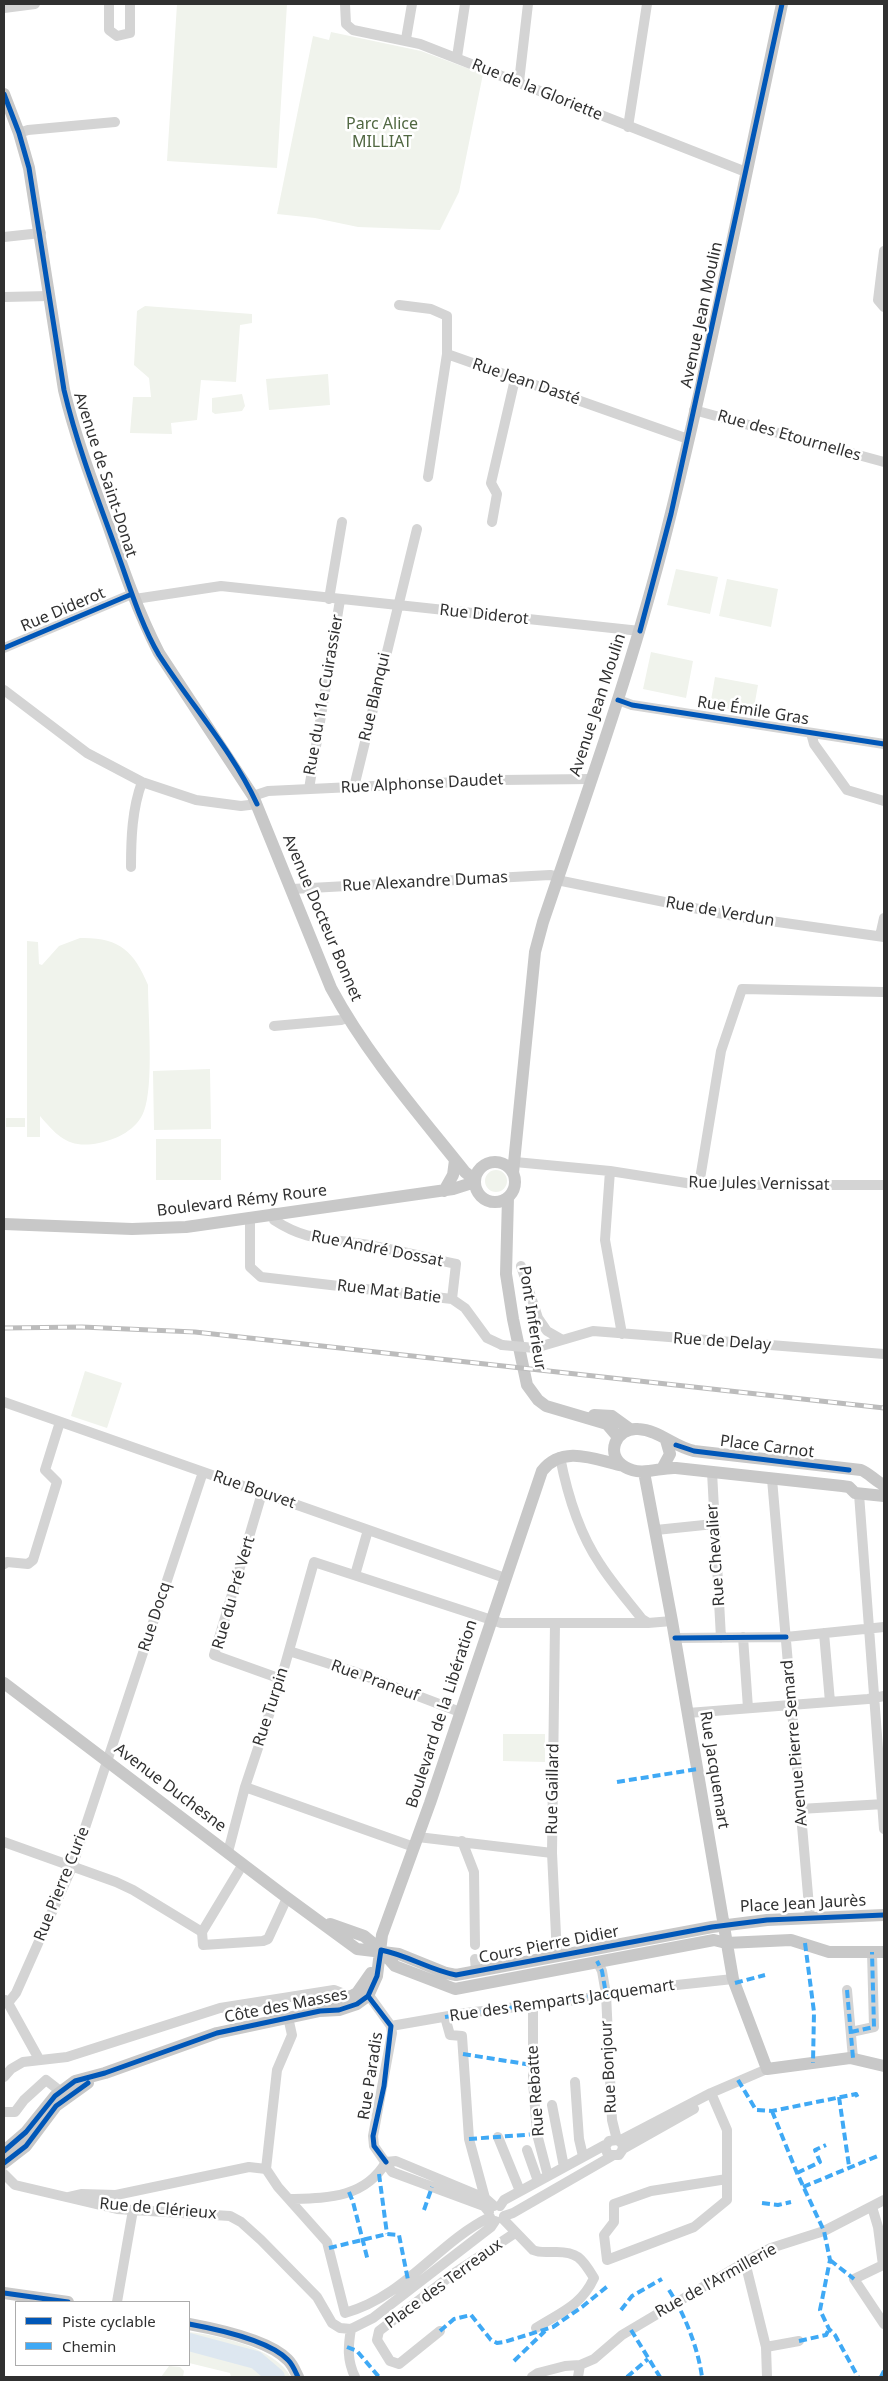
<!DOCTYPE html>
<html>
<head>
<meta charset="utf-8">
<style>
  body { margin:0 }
  #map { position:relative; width:888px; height:2381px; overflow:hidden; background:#fff; font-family:"Noto Sans",sans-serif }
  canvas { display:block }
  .frame { position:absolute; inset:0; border:5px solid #303030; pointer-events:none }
  .legend { position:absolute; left:15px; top:2301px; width:175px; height:65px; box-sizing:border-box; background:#fff; border:1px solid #acacac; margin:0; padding:6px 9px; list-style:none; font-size:15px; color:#303030 }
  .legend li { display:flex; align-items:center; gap:10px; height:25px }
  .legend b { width:25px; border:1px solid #acacac }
</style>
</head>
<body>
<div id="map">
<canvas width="888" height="2381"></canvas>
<div class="frame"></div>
<ul class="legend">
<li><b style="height:6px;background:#0057b8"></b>Piste cyclable</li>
<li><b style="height:6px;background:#3fa9f5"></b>Chemin</li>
</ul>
</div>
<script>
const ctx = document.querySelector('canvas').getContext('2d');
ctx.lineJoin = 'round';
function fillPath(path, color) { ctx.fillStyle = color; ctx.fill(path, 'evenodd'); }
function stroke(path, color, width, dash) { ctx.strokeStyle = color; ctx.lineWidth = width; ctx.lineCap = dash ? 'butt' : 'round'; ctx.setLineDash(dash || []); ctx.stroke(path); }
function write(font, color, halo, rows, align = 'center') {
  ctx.font = font + ' "Noto Sans",sans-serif'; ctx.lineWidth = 5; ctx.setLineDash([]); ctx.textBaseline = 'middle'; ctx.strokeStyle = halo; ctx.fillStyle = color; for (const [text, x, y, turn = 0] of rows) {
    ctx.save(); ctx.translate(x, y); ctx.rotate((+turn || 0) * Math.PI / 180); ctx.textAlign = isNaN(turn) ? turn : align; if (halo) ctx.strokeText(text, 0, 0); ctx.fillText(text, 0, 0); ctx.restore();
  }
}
fillPath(new Path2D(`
  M177,4H287L277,168L167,161Z
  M331,32L421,51L483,74L459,192L440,230L358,227L315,218L277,214L313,36L329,40Z
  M145,306L252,314V323L240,325L236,382L201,380L197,420L171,423L172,434L130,433L133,397H151L149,378L134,365L137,311Z
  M328,374L330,405L269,410L266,379Z
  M242,394L245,406L242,411L215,414L212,412V398Z
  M676,569L718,577L710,614L667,605Z
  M727,579L778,589L771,627L719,616Z
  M651,652L693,661L686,698L643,689Z
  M715,677L758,685L753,713L710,706Z
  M80,938C119,937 134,951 148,985C148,1016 154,1085 144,1111C137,1130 117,1139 99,1143C69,1149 58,1137 40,1116V1137H27V941L38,942L39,964L42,965L59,946Z
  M210,1069L211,1129L154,1130L153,1071Z
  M6,1118H25V1127H6Z
  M156,1139H221V1180H156Z
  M485 1181a11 11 0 1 1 22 0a11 11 0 1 1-22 0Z
  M85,1371L122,1383L107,1428L71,1416Z
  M503,1734H545V1762L503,1761Z
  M189,2332C220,2336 274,2347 291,2377H231L230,2373L189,2363Z
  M169,2366L180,2367L184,2371L183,2377H161Z`), '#f0f3ec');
stroke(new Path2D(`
  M189,2342L256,2360L276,2377`), '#dde7f0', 18);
stroke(new Path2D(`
  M109,4V30L117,36L130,33V4
  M345,4L346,24L353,30L420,44L746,172
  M4,8L35,4
  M406,39L412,4
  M457,57L465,4
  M519,82L528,4
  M628,127L647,4
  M19,133L28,130L115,122
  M4,237L41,233
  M884,251L878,300L884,307
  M4,297L50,296
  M399,305L431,309L447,316V354L688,439
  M694,410L884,462
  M428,477L447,354
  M492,522L497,494L491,483L515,379
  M135,599L221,586L640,631
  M329,599L342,522
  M4,648L132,594
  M4,690L87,753L142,782L196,800L241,806L257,804
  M618,700L632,705L884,744
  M811,733L814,744L847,790L884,801
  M354,787L417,529
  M309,789L340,600
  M253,796L268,791L500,780L591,779
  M131,867C131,839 132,809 142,782
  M557,880L728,915L884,937
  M292,889L550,875L559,877
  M880,936L884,918
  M274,1026L341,1020L347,1018
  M515,1162L610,1171L699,1185H884
  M610,1171L605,1240L622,1334
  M699,1185L721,1051L742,989L884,992
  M273,1213L274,1220C306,1241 326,1238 362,1244C393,1249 425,1257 456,1264L452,1299
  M250,1217V1267L261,1277L452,1299L465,1308L487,1338L502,1345
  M521,1266L538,1318L547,1331L561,1339
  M535,1348L593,1331L884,1354
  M4,1402L505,1578
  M560,1457C567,1493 579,1533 600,1564C612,1583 628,1601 642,1619L648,1623L672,1621
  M712,1472L721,1638
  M772,1479L810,1918
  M262,1493L214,1655L281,1679
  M859,1494L884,1829
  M656,1530L714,1524
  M4,1564L7,1562L28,1564L33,1560L57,1482L45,1470L60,1422
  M355,1575L368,1530
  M555,1623L552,1853L557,1956
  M824,1633L830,1702
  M743,1637L748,1708
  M675,1638L786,1637L884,1627
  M289,1651L355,1672L460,1712
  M688,1713L868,1699L884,1696
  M245,1787L414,1847
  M800,1809L884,1804
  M418,1837L552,1853
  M462,1841L474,1872L475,1945
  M4,1842L116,1882L133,1890L202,1932
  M228,1852L245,1787L281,1679L314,1562L501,1623H648
  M243,1864L202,1932L203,1945L263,1941L268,1939L287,1898
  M475,1959L476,1971
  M597,1961L602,1971L606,1994L612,2120L617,2140
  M365,1990L391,2026L392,2033L373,2136L374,2146L392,2172L484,2206L489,2212
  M847,1990L853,2058
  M5,2000L8,2003L39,2059
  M8,2003L16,1993L72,1867L203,1472
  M533,2005V2081L537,2134L548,2176
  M445,2017L450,2035L462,2036L469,2139L485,2198L494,2206
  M391,2026L466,2013L568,2001L658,1987L733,1979
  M851,2032L874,2027L872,1952
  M4,2077L11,2069L23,2062L67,2057L220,2008L334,1990L352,1997
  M575,2082L579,2139L583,2156
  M711,2093L727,2130V2200L694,2227L607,2260L604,2235L614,2222V2204L651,2191L727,2179
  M552,2105L564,2167
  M4,2112H15L24,2100L46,2080L60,2091V2098
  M498,2137L520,2191
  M619,2141L711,2093L767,2069
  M623,2149L622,2143L617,2140L609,2141L605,2147L608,2155H619L623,2149L694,2109
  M527,2150L538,2181
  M386,2162L396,2161L485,2198
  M266,2169L278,2187L327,2242L345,2313C406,2296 437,2243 490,2217
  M266,2169L277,2070L292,2035L288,2017
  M4,2174L15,2185L117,2209L230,2216L241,2222L261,2240L317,2297L332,2323L340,2328L351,2329L373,2318L491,2227L495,2221
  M68,2197L81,2194L116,2195L249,2167L266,2169
  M291,2199C328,2198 365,2198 386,2162
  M500,2206L504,2200L605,2145
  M872,2207L878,2227L883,2265L854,2279L884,2324
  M504,2216L513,2213L612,2156
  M503,2219L533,2250C540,2253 545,2252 553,2252C577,2251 582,2258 594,2278C581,2306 561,2312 536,2328
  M745,2262L766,2347L767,2377
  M117,2302L133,2210
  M351,2329C348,2347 347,2360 355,2377
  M440,2331L399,2364L390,2361L377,2340L379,2331L453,2274L515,2233
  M766,2347L799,2341
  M532,2377L538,2373L565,2366L580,2365L594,2359L622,2335L745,2262L771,2248L824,2231L884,2200
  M578,2377L580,2365`), '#d4d4d4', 10);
stroke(new Path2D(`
  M4,94L19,133L29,168L64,390C75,436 92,481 108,525C123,569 138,612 159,653L253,796L331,988C367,1055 418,1113 465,1172L475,1180
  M475 1182a20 20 0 1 1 40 0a20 20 0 1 1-40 0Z
  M513,1173L535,952L543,922C585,798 629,676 662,549C708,369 743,186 782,4
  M444,1191L453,1175L455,1160
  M508,1197L506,1274L513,1319L527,1385L538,1400L546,1406L607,1424L618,1437
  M4,1224L132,1229L186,1227L453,1189L475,1182
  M594,1415L612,1416L630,1429
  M663,1467L670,1454L666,1440
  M644,1472L672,1621L733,1979L767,2069L850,2058L884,2066
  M884,1485C875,1481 869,1473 861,1470L694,1451C674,1447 659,1430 638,1429C616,1427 604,1455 625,1467C642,1477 659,1467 676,1468L842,1486L849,1487L855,1493L884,1496
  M4,1683L282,1894L357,1949L399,1954L446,1973L456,1975L712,1927L767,1920L884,1915
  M330,1924L364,1936L381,1950L395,1966L455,1989L714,1940L726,1943L791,1940L829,1952H884
  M337,2004L357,1993L371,1973
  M4,2151L26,2132L55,2096L75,2081L105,2073L217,2033L320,2011L339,2010L357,2004L368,1996L377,1976L382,1935L430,1803L542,1471C563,1444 596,1460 624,1466
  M4,2163L26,2146L56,2106L88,2083
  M4,2293L68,2302
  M189,2324C216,2329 269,2340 288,2360C293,2365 295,2371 298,2377`), '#c8c8c8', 12);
const rail = new Path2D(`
  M4,1328L82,1327L195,1332L884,1408`);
stroke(rail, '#bcbcbc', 5);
stroke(rail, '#fff', 3, [9]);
stroke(new Path2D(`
  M502,1345L535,1348`), '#d4d4d4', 10);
stroke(new Path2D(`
  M617,1782L698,1769
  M805,1943L814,2012L813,2063
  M735,1983L765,1975
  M847,1990L853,2058
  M445,2017L606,1994L602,1971L597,1961
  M851,2032L874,2027L872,1952
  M463,2054L532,2065
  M738,2080L756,2110L772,2111L856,2094L859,2100
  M839,2097L849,2166
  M772,2111L797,2173L824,2231L830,2260L820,2310L829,2329L835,2335L858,2377
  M469,2139L537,2134
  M797,2173L820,2162L815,2150L826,2145
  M379,2174L387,2234
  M803,2187L880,2155
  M349,2192L353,2202L368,2261
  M762,2203L778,2205L791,2202
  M424,2210L432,2187
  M329,2248L387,2234L399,2235L408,2280
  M830,2260L854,2279
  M669,2290C685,2315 698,2348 702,2377
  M621,2310L632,2296L662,2279
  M631,2330L660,2377
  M440,2331L454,2319L471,2315L491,2340L497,2343L504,2342L553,2327L582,2307L609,2285
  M799,2341L826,2335L829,2329
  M347,2347L357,2351L379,2377
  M514,2361L545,2331
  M627,2377L648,2359
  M881,2377L884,2371`), '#3fa9f5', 4, [8, 4]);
stroke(new Path2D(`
  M4,94L19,133L29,168L64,390C77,445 97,497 116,549C129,584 140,623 159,655C191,705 232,750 257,804
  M640,631L671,514L782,4
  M4,648L132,594
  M618,700L632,705L884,744
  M676,1445L694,1451L849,1470
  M675,1638L786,1637
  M381,1950C407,1955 430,1970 456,1975L712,1927L767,1920L884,1915
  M368,1996L391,2026L384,2086L373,2136L374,2146L386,2162
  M4,2151L26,2132L55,2096L75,2081L105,2073L217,2033L320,2011L339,2010L357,2004L368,1996L377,1976L381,1950
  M4,2163L26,2146L56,2106L88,2083
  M4,2293L68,2302
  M189,2324C216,2329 269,2340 288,2360C293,2365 295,2371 298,2377`), '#0057b8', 5);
write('16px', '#303030', '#fff', [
  ["Rue de la Gloriette",537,90,22],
  ["Avenue Jean Moulin",702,315,-78],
  ["Rue Jean Dasté",526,382,19],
  ["Rue des Etournelles",789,436,16],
  ["Avenue de Saint-Donat",105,475,72],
  ["Rue Diderot",63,610,-23],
  ["Rue Diderot",484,615,6],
  ["Rue du 11e Cuirassier",324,695,-80],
  ["Rue Blanqui",375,697,-77],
  ["Avenue Jean Moulin",598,705,-72],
  ["Rue Émile Gras",753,711,9],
  ["Rue Alphonse Daudet",422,784,-3],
  ["Rue Alexandre Dumas",425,882,-3],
  ["Rue de Verdun",720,912,10],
  ["Avenue Docteur Bonnet",322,918,67],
  ["Rue Jules Vernissat",759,1184,1],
  ["Boulevard Rémy Roure",242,1201,-7],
  ["Rue André Dossat",377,1249,11],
  ["Rue Mat Batie",389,1292,7],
  ["Pont Inferieur",532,1318,81],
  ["Rue de Delay",722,1342,4],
  ["Place Carnot",767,1447,7],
  ["Rue Bouvet",254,1490,19],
  ["Rue Chevalier",716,1555,-94],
  ["Rue du Pré Vert",234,1593,-74],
  ["Rue Docq",155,1617,-72],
  ["Rue Praneuf",375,1681,20],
  ["Rue Turpin",271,1707,-72],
  ["Boulevard de la Libération",442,1714,-72],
  ["Avenue Pierre Semard",795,1743,-95],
  ["Rue Jacquemart",714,1770,81],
  ["Avenue Duchesne",170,1788,37],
  ["Rue Gaillard",553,1789,-89],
  ["Rue Pierre Curie",62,1884,-68],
  ["Place Jean Jaurès",803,1904,-3],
  ["Cours Pierre Didier",549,1945,-11],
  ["Rue des Remparts Jacquemart",562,2001,-8],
  ["Côte des Masses",286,2006,-11],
  ["Rue Bonjour",609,2067,-93],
  ["Rue Paradis",371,2076,-81],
  ["Rue Rebatte",536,2091,-94],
  ["Rue de Clérieux",158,2209,5],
  ["Rue de l'Armillerie",716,2281,-29],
  ["Place des Terreaux",444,2284,-36]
]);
write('16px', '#516842', '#fff', [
  ["Parc Alice",382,124],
  ["MILLIAT",382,142]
]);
</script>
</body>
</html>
